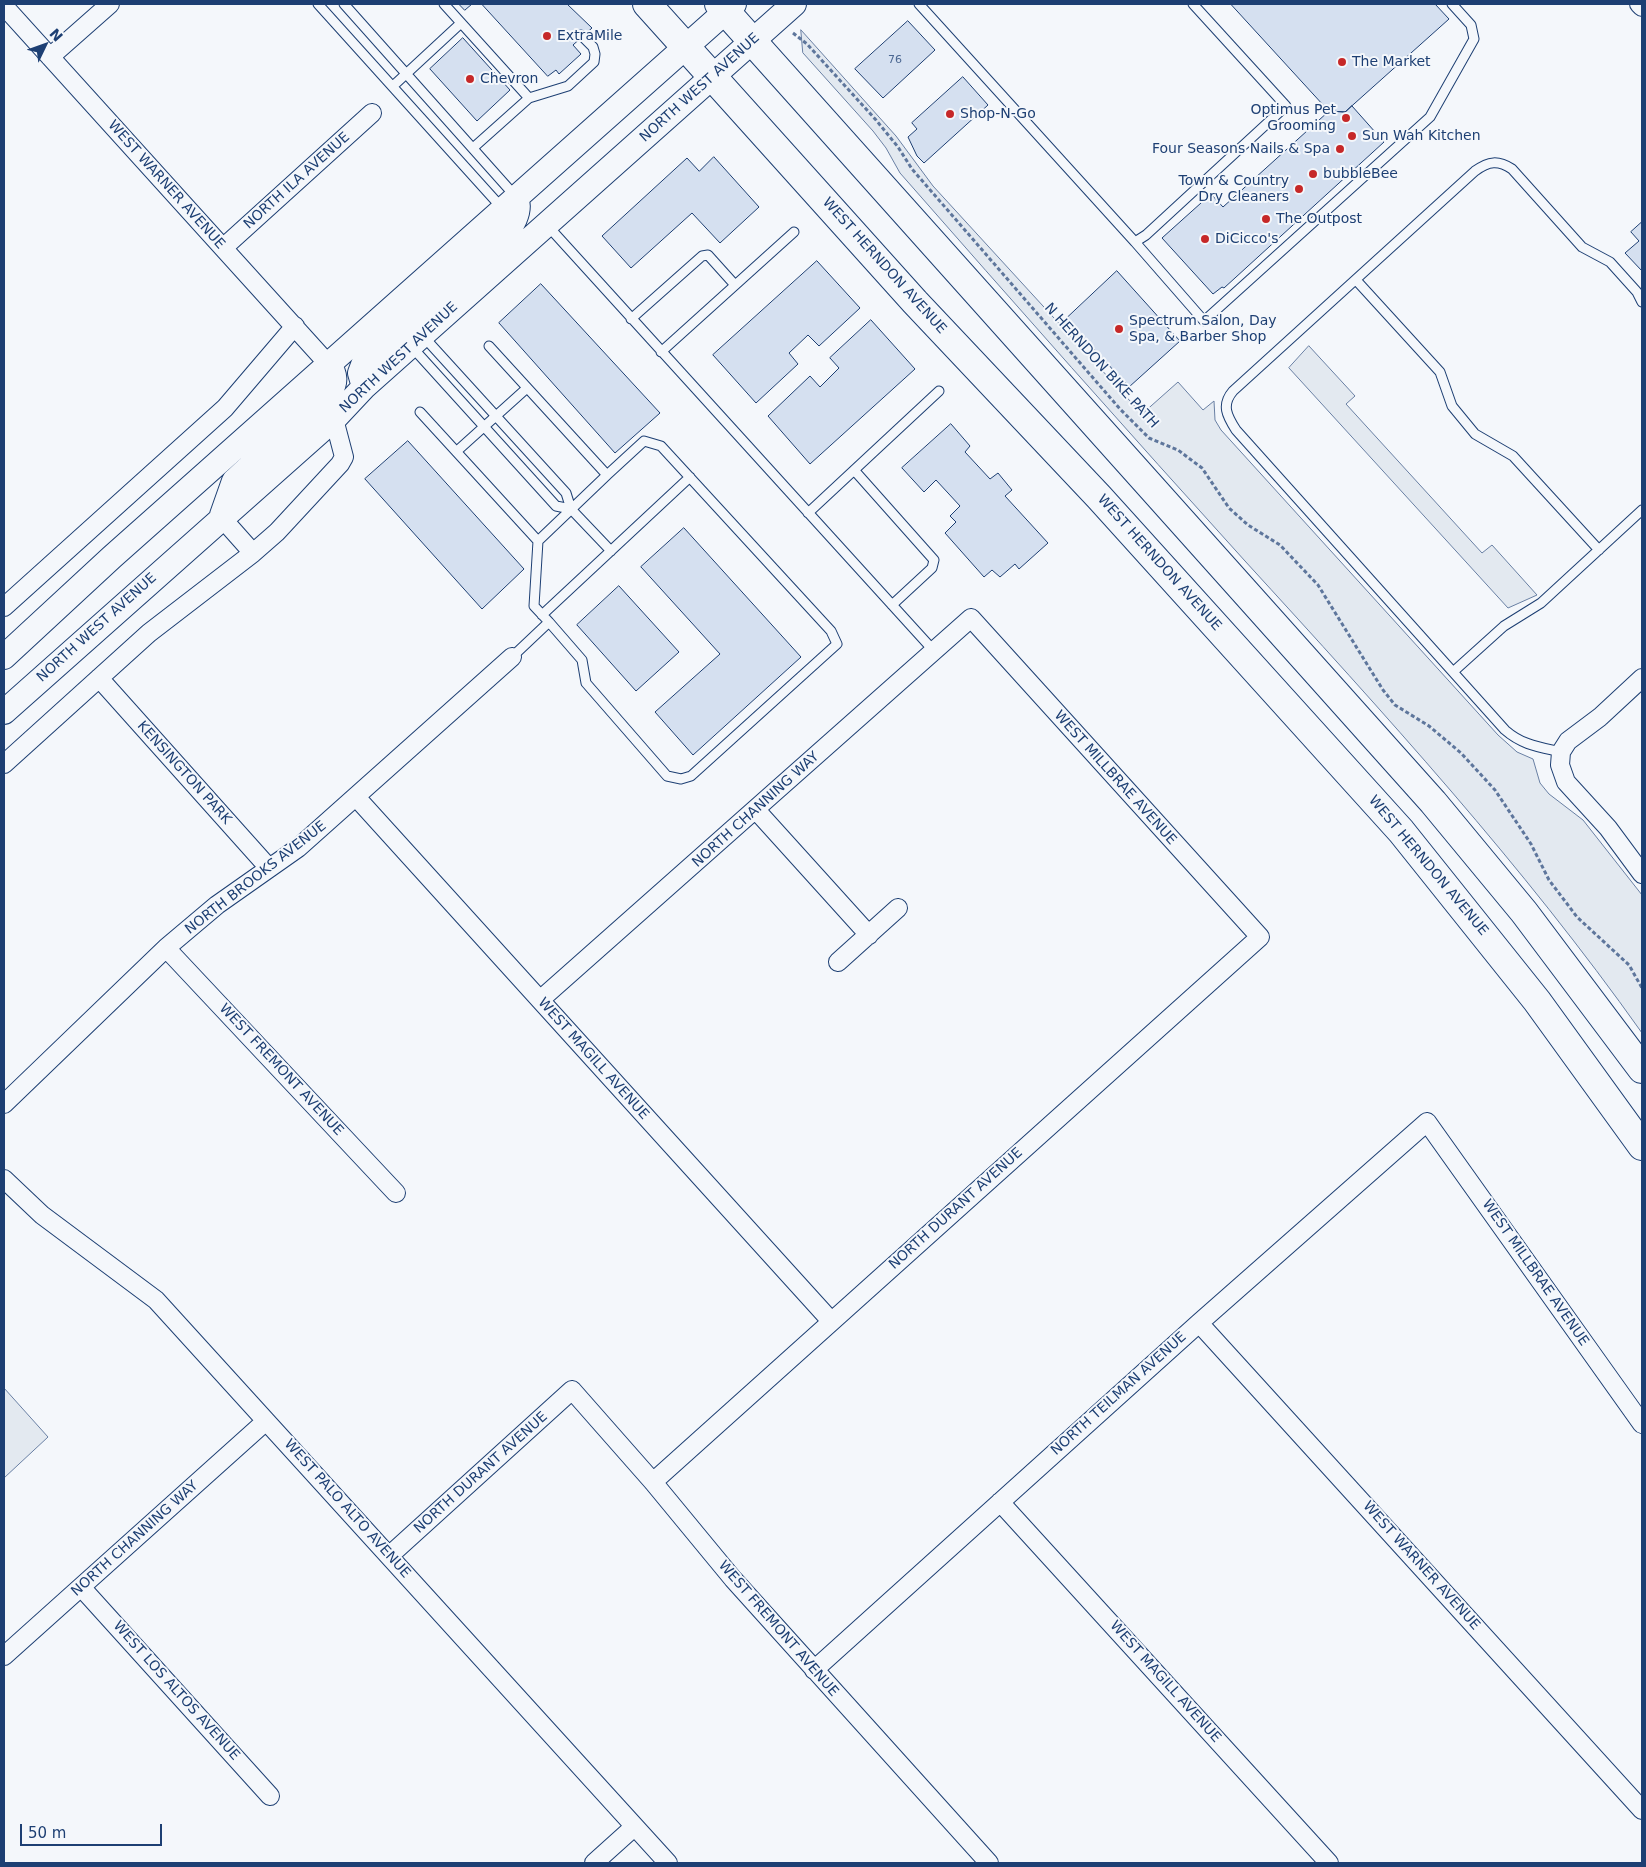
<!DOCTYPE html>
<html>
<head>
<meta charset="utf-8">
<style>
  body { margin:0 }
  #map { position:relative; width:1646px; height:1867px; overflow:hidden; background:#f4f7fb; font-family:"DejaVu Sans",sans-serif }
  canvas { display:block }
  .frame { position:absolute; inset:0; border:5px solid #1d3f73; pointer-events:none }
  .north { position:absolute; left:20px; top:20px; width:50px; height:50px; -webkit-text-stroke:4px #f4f7fb; paint-order:stroke; rotate:48deg; font-size:14px; font-weight:700; line-height:20px; text-align:center; color:#1d3f73 }
  .north::after { content:''; display:block; margin:auto; width:18px; height:22px; background:#1d3f73; clip-path:polygon(50% 0,100% 100%,50% 72%,0 100%) }
  .scale { position:absolute; left:20px; top:1824px; width:142px; height:22px; box-sizing:border-box; border:2px solid #1d3f73; border-top:0; padding-left:6px; font-size:15px; line-height:18px; white-space:nowrap; color:#1d3f73; -webkit-text-stroke:4px #f4f7fb; paint-order:stroke }
</style>
</head>
<body>
<div id="map">
<canvas width="1646" height="1867"></canvas>
<div class="frame"></div>
<div class="north">N</div>
<div class="scale">50 m</div>
</div>
<script>
const ctx = document.querySelector('canvas').getContext('2d');
ctx.lineJoin = 'round';
function fillPath(path, color) { ctx.fillStyle = color; ctx.fill(path, 'evenodd'); }
function stroke(path, color, width, dash) { ctx.strokeStyle = color; ctx.lineWidth = width; ctx.lineCap = dash ? 'butt' : 'round'; ctx.setLineDash(dash || []); ctx.stroke(path); }
function write(font, color, halo, rows, align = 'center') {
  ctx.font = font + ' "DejaVu Sans",sans-serif'; ctx.lineWidth = 4; ctx.setLineDash([]); ctx.textBaseline = 'middle'; ctx.strokeStyle = halo; ctx.fillStyle = color; for (const [text, x, y, turn = 0] of rows) {
    ctx.save(); ctx.translate(x, y); ctx.rotate((+turn || 0) * Math.PI / 180); ctx.textAlign = isNaN(turn) ? turn : align; if (halo) ctx.strokeText(text, 0, 0); ctx.fillText(text, 0, 0); ctx.restore();
  }
}
const green = new Path2D(`
  M801,30L896,136L933,186L1142,414L1178,382L1203,410L1214,401L1215,420L1221,430L1498,735L1517,752L1533,759L1540,783L1549,794L1583,820L1642,895V1033C1523,865 1384,713 1245,561C1129,433 1014,303 900,173L886,148L873,131L803,53Z
  M1309,346L1355,396L1346,404L1482,553L1492,545L1537,595L1508,608L1289,368Z
  M4,1388L48,1437L4,1478Z`);
fillPath(green, '#e3e9f0');
stroke(green, '#687fa3', 1);
const building = new Path2D(`
  M459,4H472L465,10Z
  M482,4H567L592,28L573,45L581,54L559,74L556,70L548,76Z
  M1231,4H1435L1449,19L1345,112L1329,111Z
  M908,21L935,50L883,98L855,69Z
  M463,38L510,90L477,121L430,69Z
  M963,77L988,105L924,163L917,156L908,137L917,129L912,123Z
  M1352,106L1384,142L1224,288L1222,287L1213,294L1162,238L1211,194L1223,207L1329,111L1345,112Z
  M714,157L759,207L720,243L692,213L631,268L602,236L687,158L699,171Z
  M1642,222V271L1625,253L1639,241L1631,232Z
  M817,261L860,308L819,346L808,335L789,353L798,364L756,403L713,355Z
  M1117,271L1180,341L1129,387L1066,319Z
  M541,284L660,413L615,453L499,323Z
  M871,320L915,369L810,464L768,416L810,376L820,387L839,368L830,358Z
  M951,424L970,446L965,452L990,479L998,473L1012,490L1005,496L1048,543L1019,569L1015,564L1000,577L992,570L984,577L945,533L956,522L950,516L960,506L936,480L924,492L902,468Z
  M408,441L524,569L482,609L365,479Z
  M684,528L801,657L693,755L655,712L720,654L641,567Z
  M619,586L679,652L636,691L577,625Z`);
fillPath(building, '#d5e0f0');
stroke(building, '#1d3f73', 1);
const lane = new Path2D(`
  M318,4L502,208
  M344,4L516,197
  M444,4L529,98
  M919,4L1135,242
  M1193,4L1286,106L1146,235L1135,242L1204,321L1430,117L1474,39L1471,25L1452,4
  M393,86L461,23
  M473,148L529,98L568,86L594,62L595,54L593,47L581,35
  M547,225L934,651
  M1356,280L1440,372L1452,406L1475,434L1513,456L1599,550
  M631,319L702,256L708,255L735,285
  M423,336L566,493L571,509L611,551
  M411,346L556,506L571,509
  M489,346L607,475L644,441L661,446L831,631L837,644L691,776L681,779L667,776L586,683L582,660L549,622L512,657
  M661,352L794,232
  M420,412L538,541L534,606L549,622
  M457,451L527,388
  M854,470L934,560L932,568L892,605
  M808,513L939,391
  M538,541L607,475
  M542,615L690,477
  M1453,672L1504,626L1541,603L1642,510
  M1561,752C1539,747 1522,745 1505,730L1236,430C1227,416 1221,405 1233,391L1475,171C1489,161 1498,160 1512,169L1582,247L1610,262L1637,292L1642,302`);
const street = new Path2D(`
  M1639,4L1642,7
  M4,6L329,365
  M50,57L110,4
  M223,248L372,113
  M221,517L253,553
  M4,607L225,408L295,326
  M99,678L269,868
  M1642,678L1600,717L1568,741L1561,752L1560,765L1566,782L1608,828L1642,874
  M4,764L149,633L253,553L277,532L340,464L344,457L334,419
  M356,797L831,1321
  M756,810L869,935
  M166,948L396,1193
  M838,962L898,908
  M540,1000L971,618L1260,937L653,1482
  M4,1104L166,948L217,905L298,848L512,657
  M4,1179L42,1215L156,1300L668,1863
  M1199,1323L1642,1810
  M1000,1502L1329,1863
  M389,1556L572,1390L653,1482L733,1579L989,1863
  M81,1587L270,1796
  M4,1656L266,1421
  M814,1670L1199,1323L1427,1122L1642,1424
  M594,1863L634,1827`);
const secondary = new Path2D(`
  M426,328C430,318 434,305 440,296C458,273 530,231 516,197
  M364,387L360,373L363,365L408,320L426,285
  M222,515L234,481L330,393C336,382 336,375 329,365
  M4,657L112,557L734,4
  M4,712L334,419L364,387L794,4`);
const primary = new Path2D(`
  M647,4L915,302L1099,497L1401,831L1537,1001L1642,1146
  M719,4L1433,802L1524,912L1642,1069`);
stroke(lane, '#1d3f73', 11);
stroke(street, '#1d3f73', 20);
stroke(secondary, '#1d3f73', 26);
stroke(primary, '#1d3f73', 30);
stroke(new Path2D(`
  M793,33L807,44L876,120L898,147L912,169L1120,409L1149,438L1178,450L1202,468L1229,508L1248,525L1280,545L1318,585L1383,690L1395,705L1429,726L1461,753L1495,790L1531,844L1549,880L1577,917L1629,965L1642,988`), '#5e769c', 3, [4, 2.5]);
stroke(lane, '#f4f7fb', 9);
stroke(street, '#f4f7fb', 18);
stroke(secondary, '#f4f7fb', 24);
stroke(primary, '#f4f7fb', 28);
for (const [x, y, r, color] of [
  [547,36,5,"#c62828"],
  [1342,62,5,"#c62828"],
  [470,79,5,"#c62828"],
  [950,114,5,"#c62828"],
  [1346,118,5,"#c62828"],
  [1352,136,5,"#c62828"],
  [1340,149,5,"#c62828"],
  [1313,174,5,"#c62828"],
  [1299,189,5,"#c62828"],
  [1266,219,5,"#c62828"],
  [1205,239,5,"#c62828"],
  [1119,329,5,"#c62828"]
]) { const dot = new Path2D(); dot.arc(x, y, r, 0, 2 * Math.PI); ctx.fillStyle = color; ctx.fill(dot); stroke(dot, '#f4f7fb', 2); }
write('11px', '#4b6792', null, [
  ["76",895,60]
]);
write('14px', '#1d3f73', '#f4f7fb', [
  ["ExtraMile",557,36],
  ["The Market",1352,62],
  ["Chevron",480,79],
  ["Optimus Pet",1336,110,"right"],
  ["Grooming",1336,126,"right"],
  ["Shop-N-Go",960,114],
  ["Sun Wah Kitchen",1362,136],
  ["Four Seasons Nails & Spa",1330,149,"right"],
  ["bubbleBee",1323,174],
  ["Town & Country",1289,181,"right"],
  ["Dry Cleaners",1289,197,"right"],
  ["The Outpost",1276,219],
  ["DiCicco's",1215,239],
  ["Spectrum Salon, Day",1129,321],
  ["Spa, & Barber Shop",1129,337]
], 'left');
write('14px', '#1d3f73', '#f4f7fb', [
  ["NORTH WEST AVENUE",700,88,-42],
  ["NORTH ILA AVENUE",297,181,-42],
  ["WEST WARNER AVENUE",166,185,48],
  ["WEST HERNDON AVENUE",884,266,48],
  ["NORTH WEST AVENUE",399,358,-43],
  ["N HERNDON BIKE PATH",1101,366,48],
  ["WEST HERNDON AVENUE",1159,563,48],
  ["NORTH WEST AVENUE",97,628,-42],
  ["KENSINGTON PARK",184,773,48],
  ["WEST MILLBRAE AVENUE",1115,778,48],
  ["NORTH CHANNING WAY",756,810,-42],
  ["WEST HERNDON AVENUE",1428,866,50],
  ["NORTH BROOKS AVENUE",256,878,-38],
  ["WEST MAGILL AVENUE",593,1059,48],
  ["WEST FREMONT AVENUE",281,1070,47],
  ["NORTH DURANT AVENUE",956,1209,-42],
  ["WEST MILLBRAE AVENUE",1535,1273,55],
  ["NORTH TEILMAN AVENUE",1119,1394,-42],
  ["NORTH DURANT AVENUE",481,1473,-42],
  ["WEST PALO ALTO AVENUE",347,1509,48],
  ["NORTH CHANNING WAY",135,1539,-42],
  ["WEST WARNER AVENUE",1421,1566,48],
  ["WEST FREMONT AVENUE",778,1629,49],
  ["WEST MAGILL AVENUE",1165,1682,48],
  ["WEST LOS ALTOS AVENUE",176,1691,48]
]);
</script>
</body>
</html>
